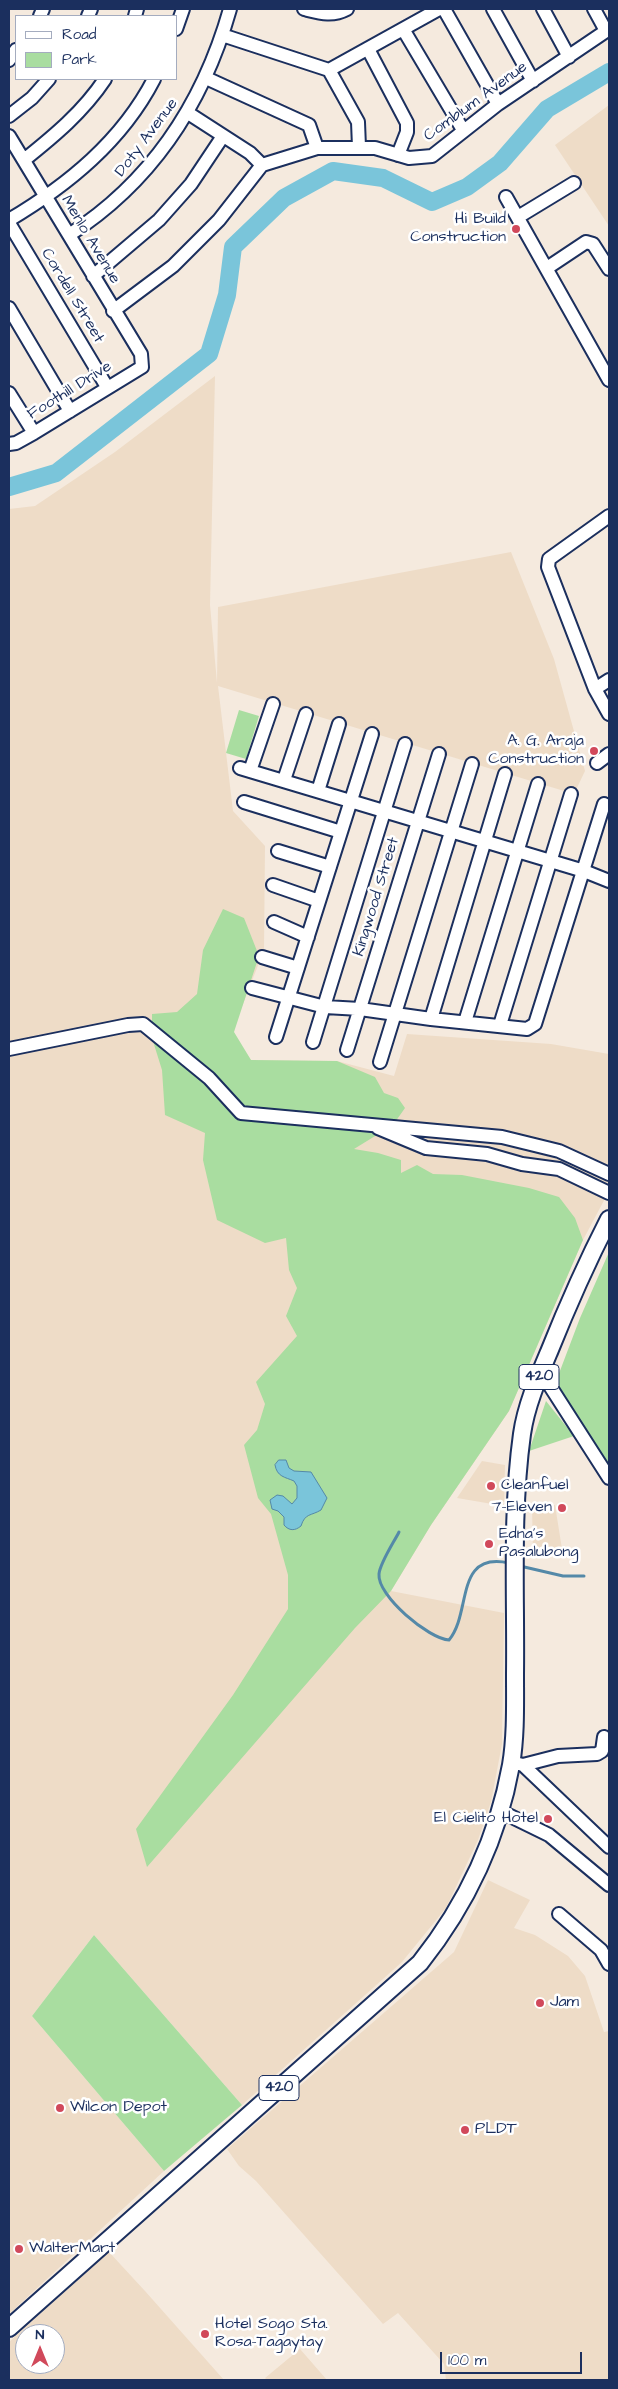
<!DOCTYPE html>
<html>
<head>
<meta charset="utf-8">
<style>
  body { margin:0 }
  #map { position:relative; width:618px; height:2389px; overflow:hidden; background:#f5eade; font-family:"Architects Daughter",sans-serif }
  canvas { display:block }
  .frame { position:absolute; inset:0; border:10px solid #1b2f5e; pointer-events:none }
  .legend { position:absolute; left:15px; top:15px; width:162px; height:65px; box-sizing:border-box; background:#fff; border:1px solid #a4acbf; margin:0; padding:6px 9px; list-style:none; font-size:15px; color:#1b2f5e }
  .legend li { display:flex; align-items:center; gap:10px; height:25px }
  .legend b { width:25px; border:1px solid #a4acbf }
  .north { position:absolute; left:15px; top:2324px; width:50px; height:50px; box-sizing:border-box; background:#fff; border:1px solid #a4acbf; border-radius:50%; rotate:0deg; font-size:14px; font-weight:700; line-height:20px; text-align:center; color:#1b2f5e }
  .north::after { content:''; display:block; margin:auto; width:18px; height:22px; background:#d1495b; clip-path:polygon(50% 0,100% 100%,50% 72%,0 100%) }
  .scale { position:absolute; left:440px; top:2352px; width:142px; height:22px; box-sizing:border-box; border:2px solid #1b2f5e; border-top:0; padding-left:6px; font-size:15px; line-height:18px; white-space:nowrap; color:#1b2f5e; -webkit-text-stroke:4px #fff; paint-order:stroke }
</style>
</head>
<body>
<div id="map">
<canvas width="618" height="2389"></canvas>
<div class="frame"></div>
<ul class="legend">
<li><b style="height:6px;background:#fff"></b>Road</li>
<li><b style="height:14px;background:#a9dda0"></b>Park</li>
</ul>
<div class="north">N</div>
<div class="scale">100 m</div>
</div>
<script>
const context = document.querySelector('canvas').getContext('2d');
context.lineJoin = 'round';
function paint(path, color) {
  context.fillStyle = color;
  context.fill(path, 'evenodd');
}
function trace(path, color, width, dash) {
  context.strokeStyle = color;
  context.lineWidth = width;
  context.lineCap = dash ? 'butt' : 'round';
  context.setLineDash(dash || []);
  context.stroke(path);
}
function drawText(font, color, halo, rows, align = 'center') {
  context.font = font + ' "Architects Daughter",sans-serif';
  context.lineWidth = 5;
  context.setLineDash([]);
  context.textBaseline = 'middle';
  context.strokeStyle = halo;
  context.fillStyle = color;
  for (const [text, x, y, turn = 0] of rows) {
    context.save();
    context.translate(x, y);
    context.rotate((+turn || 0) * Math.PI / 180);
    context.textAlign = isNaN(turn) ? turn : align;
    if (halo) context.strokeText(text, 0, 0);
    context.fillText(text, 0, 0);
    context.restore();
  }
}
const built = new Path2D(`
  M609 105V226L555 145Z
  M215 376 210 605 217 683 218 607 511 552 554 659 585 771 574 794 218 686 233 811 265 846 264 950 232 1032 251 1060 337 1061 394 1076 407 1034 551 1044 609 1054V1191L583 1240 509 1411 431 1525 391 1591 504 1613 502 1744 491 1802 478 1840 446 1908 402 1962 242 2105 94 1935 32 2016 164 2171 9 2314V509L35 506 115 452Z
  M482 1461 505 1465 504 1506 457 1498Z
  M555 1505 562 1549 533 1551 532 1508Z
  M488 1880 530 1900 514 1928 535 1935 568 1956 585 1976 604 2032 609 2031V2380H446L444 2364 398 2313 383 2324 256 2181 239 2166 227 2149 454 1952Z
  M109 2252 145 2291 224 2380H9V2342ZM25 2334H55V2364H25Z
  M300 2349 327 2380H267L265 2378Z`);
const green = new Path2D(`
  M239 710 259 716 246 759 226 753Z
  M223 909 244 918 259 956 234 1032 251 1060 337 1061 375 1077 384 1093 398 1098 405 1108 393 1125 354 1149 378 1153 401 1160V1173L417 1165 433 1174 462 1175 529 1188 559 1197 575 1218 583 1240 509 1411 431 1525 391 1591 355 1628 147 1867 136 1829 233 1695 288 1609V1575L271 1514 258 1498 244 1445 257 1430 265 1404 256 1382 297 1336 286 1316 297 1288 289 1270 286 1238 265 1243 217 1220 203 1160 205 1133 165 1115 162 1070 152 1038V1014L177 1012 197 994 203 950Z
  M609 1252V1465L555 1384 580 1318Z
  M546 1401 574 1436 529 1451Z
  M94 1935 242 2105 164 2171 32 2016Z`);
const water = new Path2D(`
  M279 1460H286L289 1468 294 1471 311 1472 327 1498 321 1510C311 1516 305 1513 301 1526 295 1531 289 1531 284 1525V1517L278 1511 272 1509 270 1500 277 1495 283 1496 292 1504 297 1498V1486L294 1481C285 1477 277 1477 275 1465Z`);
const stream = new Path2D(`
  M399 1532C394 1542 380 1563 379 1574 377 1596 429 1639 449 1640 472 1613 454 1551 509 1563
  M520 1566 563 1576H584`);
const river = new Path2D(`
  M9 487 56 473 209 354 227 295 233 247 284 198 333 171 383 178 432 202 467 187 500 163 547 109 609 72`);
const minor = new Path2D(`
  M304 9C320 13 332 17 347 9
  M444 9 498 104
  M493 9 533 81
  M543 9 569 57
  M594 9 606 31
  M40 16 43 9
  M88 16 91 9
  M135 16 137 9
  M176 29 183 9
  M403 29 463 130
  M222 35 329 70 439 9
  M368 49 407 123V132L398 155
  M9 60 16 50
  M329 70 358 122 359 147
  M206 78 309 125 317 148
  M188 113 250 153 262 165
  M9 116 32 98 49 79
  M9 136 141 354 142 367 34 433 16 443 9 444
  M24 160C54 136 83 112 105 79
  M506 197 609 380
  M518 217 574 183
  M9 220C68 185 122 141 154 79
  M9 223 107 387
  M69 235C153 181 203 104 230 9
  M547 268 586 242 593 244 609 269
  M93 276 159 220 191 184 223 136
  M9 308 70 411
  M113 311 173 266 219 220 262 165 317 148H375L409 158 432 156 498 104 609 29
  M9 393 34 433
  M609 516 549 559 548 567 595 689 609 714
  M595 689 609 680
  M597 763 609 754
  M240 768 584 871 609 881
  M250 771 273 704
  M284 780 306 714
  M318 791 339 724
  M244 802 341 832
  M278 851 330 867
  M273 885 319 901
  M274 922 308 937
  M262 957 298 968
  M252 988 325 1007 360 1009 431 1019 527 1029 535 1024 604 804
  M431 1019 505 774
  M465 1022 538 784
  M500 1025 571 794
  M276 1037 372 734
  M313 1042 405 744
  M9 1049 128 1025 143 1024 209 1078 241 1113 502 1137 559 1151 609 1174
  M347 1050 439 754
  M380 1062 472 764
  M378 1128 426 1148 487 1154 522 1164 559 1169 609 1193
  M541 1372 609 1478
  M511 1762 523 1765 609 1847
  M523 1765 558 1756 597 1754 602 1751 604 1737
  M500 1811 549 1835 609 1885
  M559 1914 601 1950 609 1964`);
const major = new Path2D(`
  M9 2328 420 1963C466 1905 498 1837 511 1765 516 1735 515 1704 515 1674 516 1595 511 1513 522 1434 526 1406 538 1378 549 1352 567 1307 587 1262 609 1219`);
const markers = [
  [516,229,5,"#d1495b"],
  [594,751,5,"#d1495b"],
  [491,1486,5,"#d1495b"],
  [562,1508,5,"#d1495b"],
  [489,1544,5,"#d1495b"],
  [548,1819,5,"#d1495b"],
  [540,2003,5,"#d1495b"],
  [60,2108,5,"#d1495b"],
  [465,2130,5,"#d1495b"],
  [19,2249,5,"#d1495b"],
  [205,2334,5,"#d1495b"]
];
const shields = [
  [539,1377,40],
  [279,2088,40]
];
const shieldNames = [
  ["420",539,1377],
  ["420",279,2088]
];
const streetNames = [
  ["Comblum Avenue",476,102,-36],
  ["Doty Avenue",147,138,-53],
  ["Menlo Avenue",90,240,59],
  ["Cordell Street",72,296,59],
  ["Foothill Drive",70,391,-32],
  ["Kingwood Street",377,897,-73]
];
const poiNames = [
  ["Hi Build",506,220,"right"],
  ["Construction",506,238,"right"],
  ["A. G. Araja",584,742,"right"],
  ["Construction",584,760,"right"],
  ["Cleanfuel",501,1486],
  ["7-Eleven",552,1508,"right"],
  ["Edna's",499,1535],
  ["Pasalubong",499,1553],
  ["El Cielito Hotel",538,1819,"right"],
  ["Jam",550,2003],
  ["Wilcon Depot",70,2108],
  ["PLDT",475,2130],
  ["WalterMart",29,2249],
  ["Hotel Sogo Sta.",215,2325],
  ["Rosa-Tagaytay",215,2343]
];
paint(built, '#eedcc7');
paint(green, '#a9dda0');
paint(water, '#7ac5da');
trace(water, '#5489a8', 1);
trace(stream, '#5489a8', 3);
trace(river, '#7ac5da', 18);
trace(minor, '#1b2f5e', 16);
trace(major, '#1b2f5e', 20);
trace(minor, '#fff', 12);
trace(major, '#fff', 16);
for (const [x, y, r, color] of markers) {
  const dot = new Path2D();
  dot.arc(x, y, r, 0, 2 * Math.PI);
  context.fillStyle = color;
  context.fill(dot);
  trace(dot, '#fff', 2);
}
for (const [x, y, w] of shields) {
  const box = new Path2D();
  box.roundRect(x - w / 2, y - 12.5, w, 25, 4);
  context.fillStyle = '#fff';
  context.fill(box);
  trace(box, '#1b2f5e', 1);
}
drawText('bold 15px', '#1b2f5e', null, shieldNames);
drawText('16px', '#1b2f5e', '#fff', streetNames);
drawText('16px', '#1b2f5e', '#fff', poiNames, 'left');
</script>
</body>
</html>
